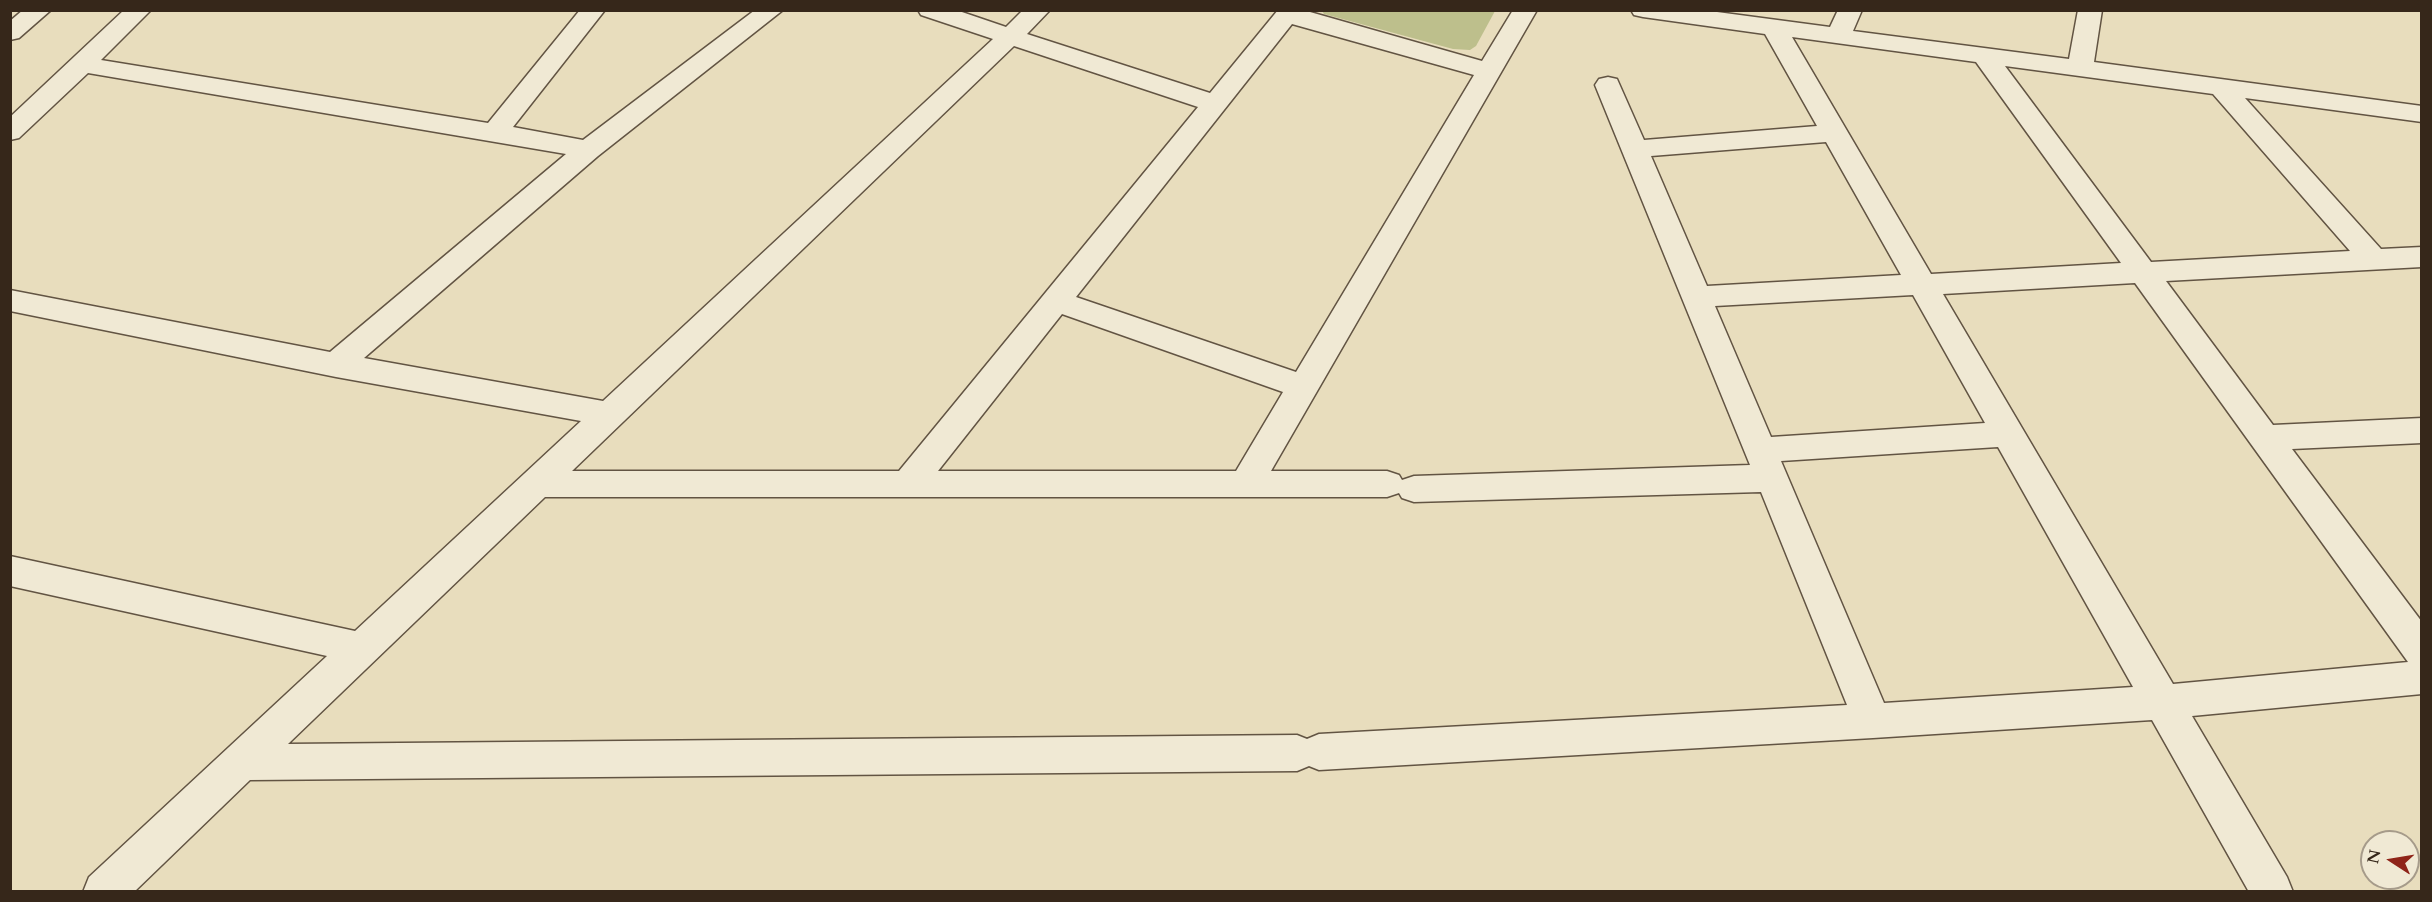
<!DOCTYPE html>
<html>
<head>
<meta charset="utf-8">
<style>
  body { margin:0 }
  #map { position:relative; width:2432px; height:902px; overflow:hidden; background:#e8ddbd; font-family:Cardo,serif }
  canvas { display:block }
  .frame { position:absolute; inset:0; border:12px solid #36271a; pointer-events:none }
  .north { position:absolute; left:2360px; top:830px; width:60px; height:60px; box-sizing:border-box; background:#f0e9d4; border:2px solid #a69b8a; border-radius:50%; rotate:282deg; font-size:16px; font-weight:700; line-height:24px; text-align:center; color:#36271a }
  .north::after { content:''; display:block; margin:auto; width:21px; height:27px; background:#8f2418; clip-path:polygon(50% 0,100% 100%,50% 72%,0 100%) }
</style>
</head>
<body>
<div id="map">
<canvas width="2432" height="902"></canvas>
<div class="frame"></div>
<div class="north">N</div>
</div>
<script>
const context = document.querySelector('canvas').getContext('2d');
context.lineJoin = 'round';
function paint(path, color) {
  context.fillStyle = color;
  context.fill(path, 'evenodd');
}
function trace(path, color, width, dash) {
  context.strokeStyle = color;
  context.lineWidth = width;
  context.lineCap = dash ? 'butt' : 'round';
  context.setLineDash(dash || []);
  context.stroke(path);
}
const green = new Path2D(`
  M1322 11H1495L1476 46 1470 50 1453 49 1324 14Z`);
const street = new Path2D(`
  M23 10H51L19 38 10 40V21Z
  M124 10H151L101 60 488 123 580 10H605L513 127 583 140 755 10H783L598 156 364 358 603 401 993 39 921 15 918 10H956L1006 27 1023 10H1050L1027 34 1210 93 1278 10H1303L1482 61 1513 10H1537L1271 471H1387L1399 475 1402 480 1414 476 1750 465 1595 85 1599 79 1608 77 1617 79 1644 140 1817 126 1765 34 1643 17 1634 15 1631 10H1702L1830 27 1838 10H1862L1853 31 2069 59 2078 10H2102L2094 62 2422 106V122L2245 98 2381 249 2422 247V267L2166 281 2273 425 2422 418V443L2292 449 2422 622V694L2192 716 2287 877 2293 892H2249L2152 720 1873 738 1319 770 1309 766 1297 771 250 780 134 892H83L89 877 327 656 10 586V556L355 631 581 421 336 377 10 311V290L330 352 566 154 88 73 19 138 10 140V117ZM1292 24 1474 75 1296 372 1076 297ZM1792 37 1976 62 2121 263 1931 274ZM1014 46 1198 107 899 471H572ZM2005 66 2213 94 2350 251 2151 262ZM1826 142 1901 275 1707 286 1651 156ZM2135 283 2408 662 2173 684 1943 294ZM1913 295 1985 423 1771 437 1715 306ZM1062 314 1283 392 1236 471H938ZM1998 447 2133 687 1884 703 1781 461ZM1761 492 1847 705 1319 734 1307 739 1297 735 288 744 545 497H1387L1399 493 1402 498 1414 502Z`);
paint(green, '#bdbf8c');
trace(street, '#625443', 3);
paint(street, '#f0e9d4');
</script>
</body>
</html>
